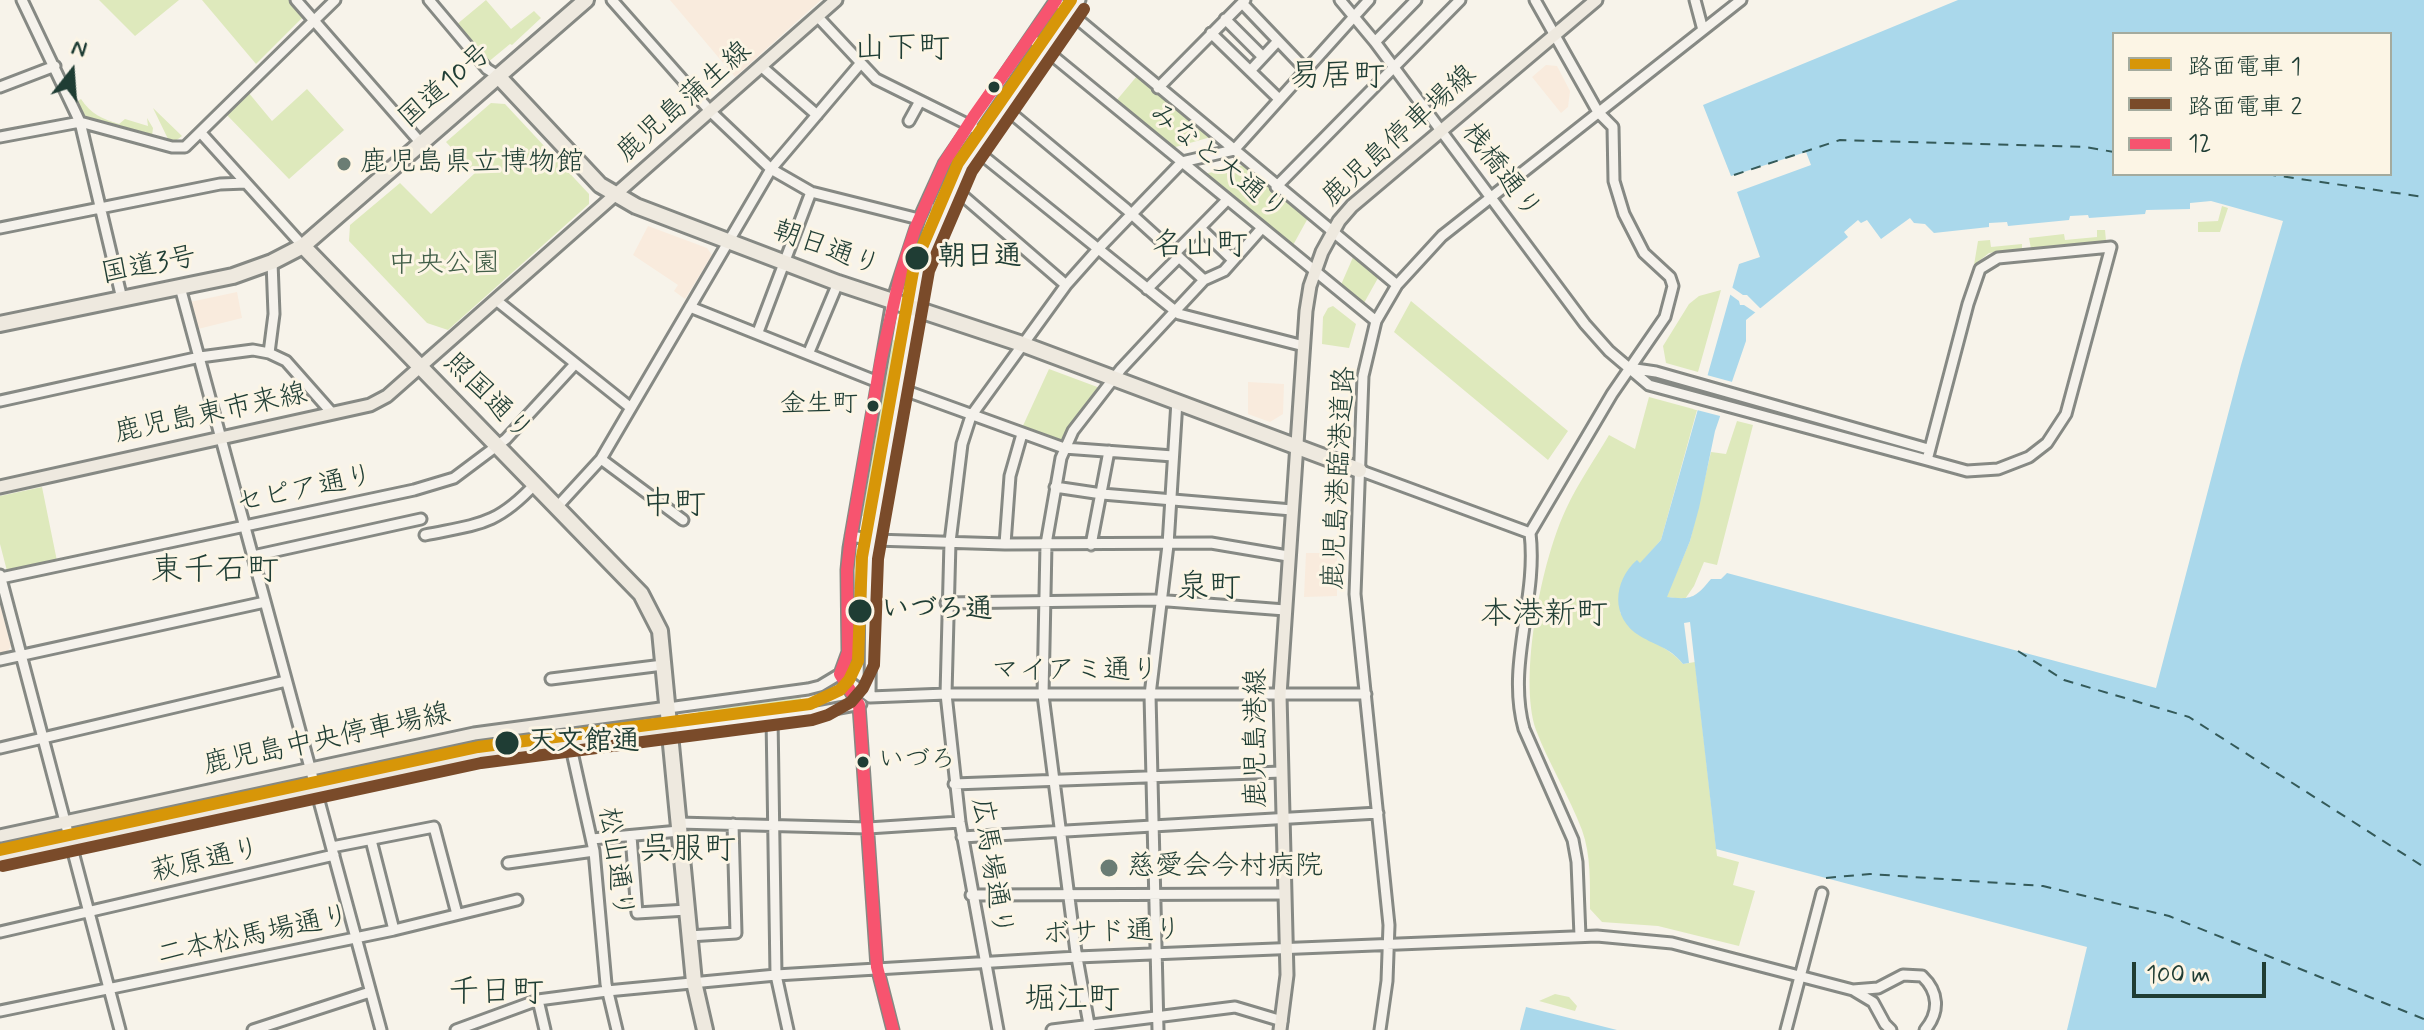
<!DOCTYPE html>
<html>
<head>
<meta charset="utf-8">
<style>
  body { margin:0 }
  #map { position:relative; width:2424px; height:1030px; overflow:hidden; background:#f7f3ea; font-family:Mynerve,"Klee One",sans-serif }
  canvas { display:block }
  .legend { position:absolute; left:2112px; top:32px; width:280px; height:144px; box-sizing:border-box; background:#fcf5e5; border:2px solid #a4ab9e; margin:0; padding:10px 14px; list-style:none; font-size:24px; color:#1f3d34 }
  .legend li { display:flex; align-items:center; gap:16px; height:40px }
  .legend b { width:40px; border:2px solid #a4ab9e }
  .north { position:absolute; left:32px; top:32px; width:80px; height:80px; -webkit-text-stroke:6px #fcf5e5; paint-order:stroke; rotate:17deg; font-size:22px; font-weight:700; line-height:32px; text-align:center; color:#1f3d34 }
  .north::after { content:''; display:block; margin:auto; width:28px; height:36px; background:#1f3d34; clip-path:polygon(50% 0,100% 100%,50% 72%,0 100%) }
  .scale { position:absolute; left:2132px; top:962px; width:134px; height:36px; box-sizing:border-box; border:4px solid #1f3d34; border-top:0; padding-left:10px; font-size:24px; line-height:28px; white-space:nowrap; color:#1f3d34; -webkit-text-stroke:6px #fcf5e5; paint-order:stroke }
</style>
</head>
<body>
<div id="map">
<canvas width="2424" height="1030"></canvas>
<ul class="legend">
<li><b style="height:10px;background:#d79608"></b>路面電車 1</li>
<li><b style="height:10px;background:#7a4b2a"></b>路面電車 2</li>
<li><b style="height:10px;background:#f7546f"></b>12</li>
</ul>
<div class="north">N</div>
<div class="scale">100 m</div>
</div>
<script>
const context = document.querySelector('canvas').getContext('2d');
context.lineJoin = 'round';
function paint(path, color) {
  context.fillStyle = color;
  context.fill(path, 'evenodd');
}
function trace(path, color, width, dash) {
  context.strokeStyle = color;
  context.lineWidth = width;
  context.lineCap = dash ? 'butt' : 'round';
  context.setLineDash(dash || []);
  context.stroke(path);
}
function drawText(font, color, halo, rows, align = 'center') {
  context.font = font + ' Mynerve,"Klee One",sans-serif';
  context.lineWidth = 6;
  context.setLineDash([]);
  context.textBaseline = 'middle';
  context.strokeStyle = halo;
  context.fillStyle = color;
  for (const [text, x, y, turn = 0] of rows) {
    context.save();
    context.translate(x, y);
    context.rotate((+turn || 0) * Math.PI / 180);
    context.textAlign = isNaN(turn) ? turn : align;
    if (halo) context.strokeText(text, 0, 0);
    context.fillText(text, 0, 0);
    context.restore();
  }
}
const built = new Path2D(`
  M670 0H821L735 77Z
  M1546 65 1557 66 1570 91 1568 107 1561 113 1532 77Z
  M648 226 707 248 712 255 685 299 674 291 678 285 633 255Z
  M237 292 242 318 198 329 190 302Z
  M1248 382 1284 384 1283 414 1270 422 1248 414Z
  M1306 553H1337V596L1304 597Z
  M0 604 11 646 8 651 0 653Z`);
const green = new Path2D(`
  M99 0H179L135 36Z
  M202 0H295L304 16 256 64Z
  M486 0 511 29 534 11 541 18 512 45 510 44 487 63 456 25Z
  M1137 76 1211 137 1172 148 1116 101Z
  M1005 82 1013 88 987 126 979 121Z
  M307 89 344 130 289 179 224 112 248 92 272 121Z
  M81 99C91 114 102 119 119 124L125 119 148 126 147 118 153 128 152 136 82 116 75 103Z
  M491 103 505 104 589 194V204L448 330 427 323 349 241 350 225 400 183 431 214 475 173 446 142Z
  M153 108 182 136 174 142 169 141Z
  M964 143 972 148 947 192 939 188Z
  M1244 165 1308 218 1292 247 1204 174Z
  M2222 206 2228 208 2220 232H2198V222L2218 221Z
  M2097 230H2105L2106 241 2031 249 2029 238 2064 234 2065 240 2097 237Z
  M1990 240 1991 247 2022 244V249L1989 253 1974 265 1978 241Z
  M917 242 926 246 915 273 906 270Z
  M1354 255 1378 278 1364 303 1361 304 1340 287Z
  M1721 290 1698 372 1666 363 1663 346 1689 304 1699 296Z
  M1411 301 1568 431 1548 460 1394 332Z
  M1333 306 1356 324 1349 348 1322 344 1323 317 1328 308Z
  M893 340 902 342 871 518 862 516Z
  M1049 369 1100 388 1062 441 1058 442 1021 430Z
  M1649 397 1697 410 1661 540 1640 564 1620 612C1635 641 1662 639 1683 664L1695 662 1717 856 1739 862 1733 885 1755 891 1739 946 1658 926 1602 922 1590 909C1590 883 1591 855 1582 830 1569 796 1549 764 1536 730 1518 677 1542 559 1566 509 1578 483 1595 459 1609 435L1635 449Z
  M1737 421 1753 425 1717 565 1704 562 1694 586 1685 599 1666 597 1690 541 1711 452 1726 454Z
  M42 487 57 561 7 571 0 544V496Z
  M856 549 866 550 863 590 854 589Z
  M853 600H863V642H854Z
  M801 698 802 707 699 721 698 711Z
  M637 720 638 729 496 747 494 738Z
  M457 744 459 753 332 781 330 772Z
  M299 779 301 788 91 833 89 823Z
  M49 832 51 841 0 852V842Z
  M1555 994 1569 997 1577 1006 1575 1011 1539 1001Z`);
const water = new Path2D(`
  M1958 0H2424V1030H2067L2087 947 1716 849 1690 622 1684 623 1689 663 1683 664C1668 646 1658 647 1640 636 1610 618 1613 581 1637 560L1640 563 1661 540 1739 264 1760 257 1737 192 1811 165 1806 152 1731 176 1703 105ZM2114 34H2390V174H2114ZM2211 201 2283 221 2241 365 2156 688 1727 573 1721 579H1711C1695 598 1692 600 1667 597L1690 541 1699 508 1715 431 1746 341V320L1848 237 1844 232 1858 220 1861 223 1867 220 1881 239 1910 218 1914 223 1925 224 1934 233 1989 227V223L2007 222 2008 226 2069 220 2070 216 2088 215 2089 218 2145 214 2146 210 2190 209V203Z
  M1526 1007 1617 1030H1520Z`);
const pier = new Path2D(`
  M1730 286 1743 295H1747L1761 309 1756 313 1744 305H1740L1739 301 1728 293Z
  M1703 374 1736 383 1724 417 1693 409Z`);
const ferry = new Path2D(`
  M2266 174 2424 197
  M1734 175 1840 140 2085 147 2114 152
  M2018 651 2064 680 2189 717 2424 867
  M1826 878 1870 874 2043 886 2169 916 2424 1019`);
const minor = new Path2D(`
  M22 0 80 122 122 299
  M296 0 420 142
  M429 0 487 69 498 76
  M612 0 711 112 771 169 811 192 919 219
  M1340 0 1375 42 1585 324 1609 351 1649 385 1927 460 1967 471 1998 469 2029 457 2047 443 2066 414 2111 247 1998 258 1980 269 1968 304 1927 460
  M1535 0 1598 112 1613 127 1614 181 1624 214 1644 253 1670 277 1673 286 1671 294 1665 317 1612 394 1530 533C1538 599 1506 664 1524 729L1573 840 1577 862 1580 936
  M1695 0 1703 30
  M1056 1 1397 285
  M1242 3 1306 70
  M818 17 876 79 969 125 986 136
  M1225 19 1263 57
  M1211 33 1279 99
  M1031 38 1376 321
  M1375 42 1416 0
  M762 67 817 115
  M1250 71 1277 42
  M0 87 55 66
  M1158 88 1245 0
  M1005 108 1126 209 1204 280
  M909 121 920 101
  M201 133 303 246
  M0 137 80 122 172 147H185L335 0
  M977 151 1179 314 1304 346
  M1276 187 1460 0
  M955 189 1066 285
  M0 228 220 184 246 183
  M1200 228 1233 260
  M1175 253 1227 200
  M180 287 381 1030
  M1147 289 1179 257
  M496 300 631 408
  M690 307 878 382
  M758 332 811 192
  M809 352 838 283
  M269 353 274 314 272 262
  M1629 368 1656 372 1928 449
  M901 389 1064 448 1173 456
  M0 401 200 357 253 350 269 353 286 361 332 413
  M601 459 683 520
  M1359 470 1530 533
  M1055 487 1102 494 1292 510
  M557 507 601 459 771 169 860 64
  M425 535C478 524 496 526 535 484
  M851 536 874 540 1005 544 1211 543 1288 556
  M1005 544 1010 476 1022 434
  M1091 545 1109 451
  M253 556 421 519
  M0 575 120 1030
  M1 578 414 490 454 478 506 439 575 364
  M946 603 1155 600 1285 610
  M0 660 265 602
  M840 674 859 705 877 967 893 1030
  M551 679 663 665
  M847 680 870 697
  M870 697 871 562 908 336 923 273 955 189 964 172 1037 61 1080 0
  M870 697 946 694H1366
  M668 708 808 689 820 686 840 674 848 652 847 570 849 548 892 301 919 219 944 164 1056 0
  M772 717 776 975 788 1030
  M670 731 812 713 861 704
  M570 743 594 851 606 984 617 1030
  M0 748 286 681
  M954 784 1282 772
  M678 823 868 828 960 822
  M631 836 637 913 687 910
  M962 837 1378 813
  M592 839 679 831
  M371 840 394 930
  M332 847 434 827 457 914
  M508 863 594 851
  M971 895 1284 894
  M0 932 334 855
  M689 936 736 933 733 824
  M1853 990 1878 988 1903 975 1922 976C1939 992 1940 1012 1925 1030
  M538 1000 545 1030
  M0 1011 394 930 517 900
  M253 1030 370 992
  M456 1030 538 1000 607 991 776 975 1077 957 1597 936 1672 943 1853 990 1873 1002 1885 1024 1891 1030
  M998 1030 960 822 946 694 950 542 962 444 971 416 1066 285 1098 249 1182 162 1234 150 1369 0
  M1052 1030 1235 1007 1282 1021
  M1090 1030 1076 952 1043 695 1046 544 1061 458 1073 431 1121 369 1204 280 1224 271 1262 228
  M1158 1030 1150 695 1168 545 1177 401
  M1380 1030 1387 981 1389 925 1355 594 1363 376 1376 321 1397 285 1442 236 1741 0
  M1786 1030 1822 893`);
const major = new Path2D(`
  M0 487 370 405 387 396 836 0
  M0 836 474 734 668 708
  M0 859 481 755 670 731
  M1280 1030 1287 975 1280 695 1306 311 1310 286 1322 252 1339 221 1352 206 1596 0`);
const highway = new Path2D(`
  M498 76 600 185 636 206 838 283 1022 344 1359 470
  M303 246 641 594 660 631 694 982 705 1030
  M0 324 233 276 272 262 303 246 586 0`);
const tram = new Path2D(`
  M927 234 933 205`);
const bus1 = new Path2D(`
  M893 1030 877 967 859 705 840 674 848 652 847 570 851 536 881 359 901 272 915 229 944 163 974 116 1056 0`);
const tram1 = new Path2D(`
  M0 850 478 747 810 704 840 690 849 680 858 661 862 557 914 266 958 163 1071 0`);
const tram2 = new Path2D(`
  M3 866 481 763 812 720 828 715 851 702 863 688 874 665 878 559 929 271 972 171 1084 9`);
const markers = [
  [994,87,7,"#1f3d34"],
  [344,164,8,"#6b7d74"],
  [917,258,13,"#1f3d34"],
  [873,406,7,"#1f3d34"],
  [860,611,13,"#1f3d34"],
  [507,743,13,"#1f3d34"],
  [863,762,7,"#1f3d34"],
  [1109,868,10,"#6b7d74"]
];
const busNames = [
  ["金生町",858,406],
  ["いづろ",878,762,"left"]
];
const streetNames = [
  ["国道10号",446,87,-41],
  ["鹿児島蒲生線",685,103,-41],
  ["鹿児島停車場線",1400,137,-42],
  ["みなと大通り",1217,163,39],
  ["桟橋通り",1500,172,53],
  ["朝日通り",826,250,20],
  ["国道3号",149,267,-11],
  ["照国通り",487,398,45],
  ["鹿児島東市来線",211,415,-12],
  ["鹿児島港臨港道路",1341,478,-87],
  ["セピア通り",305,491,-12],
  ["マイアミ通り",1075,672],
  ["鹿児島港線",1258,738,-90],
  ["鹿児島中央停車場線",327,741,-12],
  ["萩原通り",206,862,-13],
  ["松山通り",614,863,82],
  ["広馬場通り",990,867,81],
  ["ボサド通り",1112,934,-2],
  ["二本松馬場通り",254,937,-12]
];
const poiNames = [
  ["鹿児島県立博物館",360,164],
  ["慈愛会今村病院",1127,868]
];
const stopNames = [
  ["朝日通",938,258],
  ["いづろ通",881,611],
  ["天文館通",528,743]
];
const parkNames = [
  ["中央公園",444,265]
];
const quarterNames = [
  ["山下町",902,50],
  ["易居町",1337,78],
  ["名山町",1200,247],
  ["中町",674,506],
  ["東千石町",215,572],
  ["泉町",1209,589],
  ["本港新町",1544,616],
  ["呉服町",688,851],
  ["千日町",496,994],
  ["堀江町",1072,1001]
];
paint(built, '#f9ebdd');
paint(green, '#dee9bc');
paint(water, '#aad8eb');
paint(pier, '#f7f3ea');
trace(ferry, '#345a59', 2, [10, 8]);
trace(minor, '#868984', 15);
trace(major, '#868984', 17);
trace(highway, '#868984', 20);
trace(minor, '#f5f2ec', 9);
trace(major, '#eee9df', 11);
trace(highway, '#eee9df', 14);
trace(tram, '#b0b2ad', 2);
trace(bus1, '#f7546f', 12);
trace(tram1, '#d79608', 12);
trace(tram2, '#7a4b2a', 12);
for (const [x, y, r, color] of markers) {
  const dot = new Path2D();
  dot.arc(x, y, r, 0, 2 * Math.PI);
  context.fillStyle = color;
  context.fill(dot);
  trace(dot, '#fcf5e5', 3);
}
drawText('26px', '#1f3d34', '#fcf5e5', busNames, 'right');
drawText('28px', '#1f3d34', '#fcf5e5', streetNames);
drawText('28px', '#1f3d34', '#fcf5e5', poiNames, 'left');
drawText('bold 28px', '#1f3d34', '#fcf5e5', stopNames, 'left');
drawText('28px', '#415e48', '#fcf5e5', parkNames);
drawText('32px', '#1f3d34', '#fcf5e5', quarterNames);
</script>
</body>
</html>
